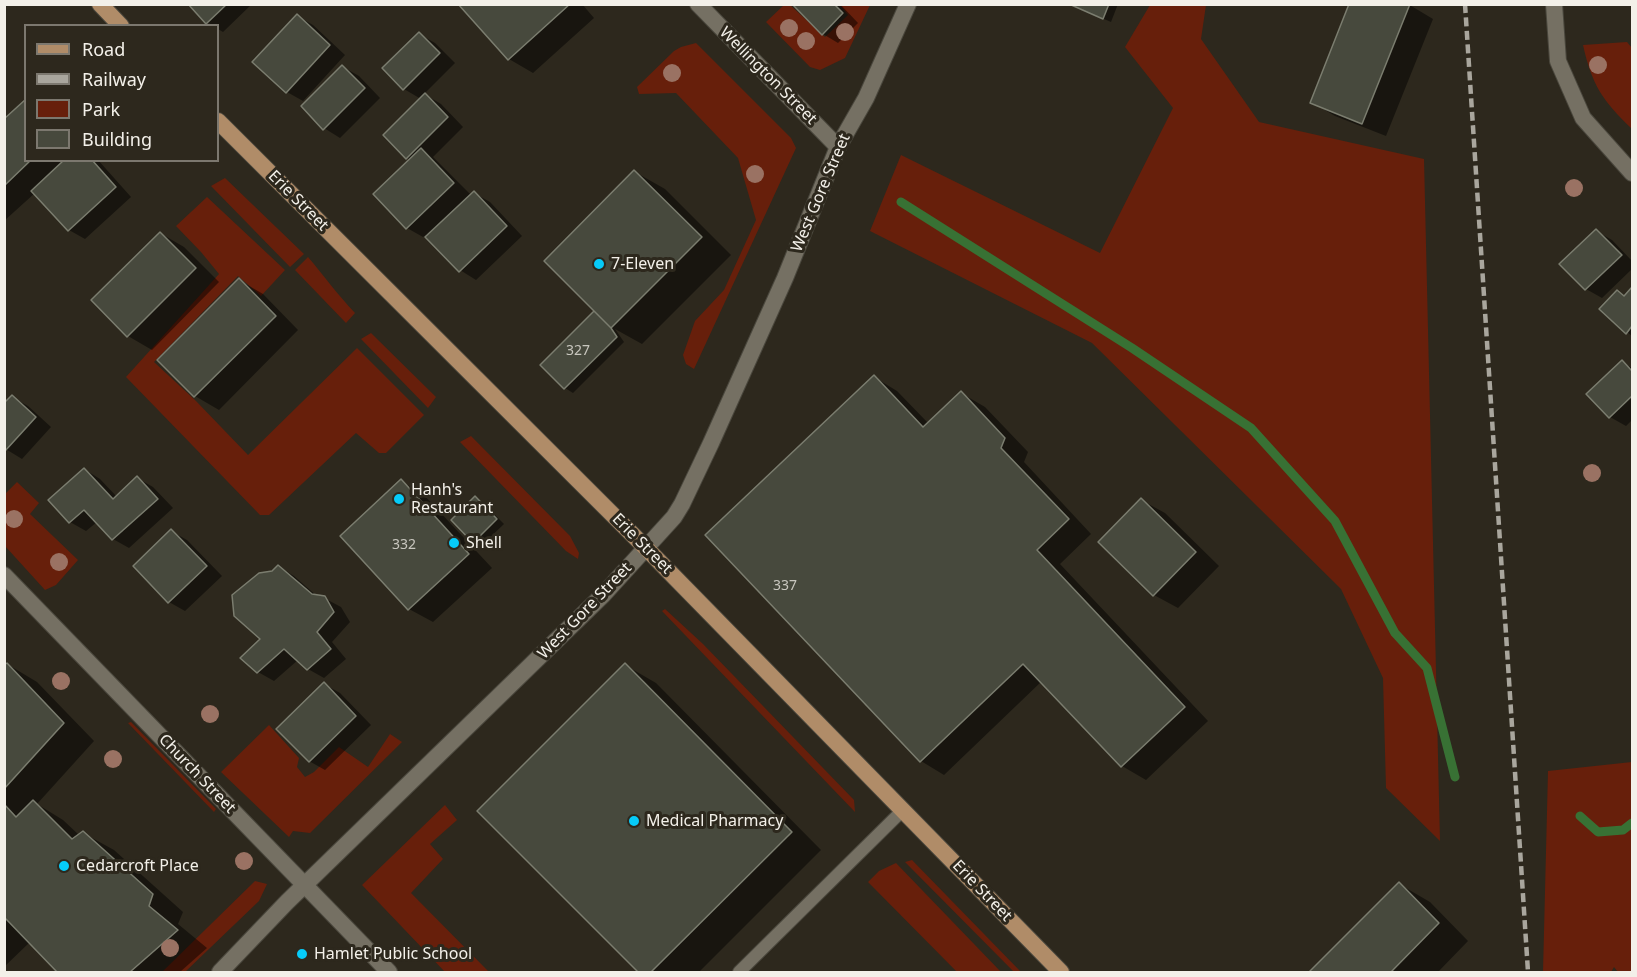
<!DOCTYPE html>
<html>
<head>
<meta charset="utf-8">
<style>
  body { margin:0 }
  #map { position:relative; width:1637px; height:977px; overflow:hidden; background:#2d281d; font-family:"Noto Sans",sans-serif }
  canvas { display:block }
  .frame { position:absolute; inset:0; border:6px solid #f3f0e9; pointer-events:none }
  .legend { position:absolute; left:24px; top:24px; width:195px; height:138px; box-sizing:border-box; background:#2d281d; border:2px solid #7c786f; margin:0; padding:8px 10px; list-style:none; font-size:18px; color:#f3f0e9 }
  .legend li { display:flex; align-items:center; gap:12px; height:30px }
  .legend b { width:30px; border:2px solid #7c786f }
</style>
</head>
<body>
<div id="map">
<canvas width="1637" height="977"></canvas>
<div class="frame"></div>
<ul class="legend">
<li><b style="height:8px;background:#b08c68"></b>Road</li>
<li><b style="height:8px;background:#a9a69d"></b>Railway</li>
<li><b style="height:16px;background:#671f0b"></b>Park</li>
<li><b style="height:16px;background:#47493d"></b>Building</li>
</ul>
</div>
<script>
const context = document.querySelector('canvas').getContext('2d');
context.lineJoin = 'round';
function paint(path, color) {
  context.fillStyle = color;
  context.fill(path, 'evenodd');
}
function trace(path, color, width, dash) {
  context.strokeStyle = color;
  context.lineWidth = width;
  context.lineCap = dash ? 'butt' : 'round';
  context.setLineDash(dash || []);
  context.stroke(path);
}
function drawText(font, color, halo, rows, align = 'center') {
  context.font = font + ' "Noto Sans",sans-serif';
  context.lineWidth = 6;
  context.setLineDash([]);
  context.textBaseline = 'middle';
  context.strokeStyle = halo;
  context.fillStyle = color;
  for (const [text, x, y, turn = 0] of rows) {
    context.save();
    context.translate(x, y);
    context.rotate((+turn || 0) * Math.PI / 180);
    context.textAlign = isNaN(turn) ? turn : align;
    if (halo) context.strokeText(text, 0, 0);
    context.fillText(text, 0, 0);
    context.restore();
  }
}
const green = new Path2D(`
  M784 5H790L825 37 848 15 840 5H870L845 58 820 70 810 67 766 22Z
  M1150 5H1206L1201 39 1259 122 1424 159 1440 841 1386 788 1383 678 1341 589 1092 343 870 231 901 155 1100 253 1173 108 1125 47Z
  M1627 42 1632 48V129C1602 100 1592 85 1583 45Z
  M696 43 791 138 796 148 694 369 686 364 683 355 695 321 724 290 756 220 738 158 676 93 639 94 637 87 674 51 681 47Z
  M225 178 304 254 290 267 211 186Z
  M207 197 285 270 261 296 238 276 154 362 196 401 248 455 357 348 424 415 386 453H379L356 433 269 515H260L126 377 219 274 201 252 176 226Z
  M308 257C324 276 338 295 355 313L346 323 295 270Z
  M371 333 436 397 428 408 361 339Z
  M471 436 570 536 579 553 578 559 566 551 460 442Z
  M17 482 39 503 30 514 78 560 56 585 45 590 5 546V494Z
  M665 609 703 644 854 800 855 812 662 611Z
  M131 722 216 809 214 812 128 723Z
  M269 725 299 758 297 767 305 777 314 772 339 747 368 767 390 734 402 742 310 833 293 831 289 837 221 772Z
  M1632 762V972H1618L1614 967 1611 972H1543L1548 771Z
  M445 805 457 820 430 844 443 859 411 893 489 972H445L362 885Z
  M912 860 1021 972H1014L905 862Z
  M896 863 1001 972H957L868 882 879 871Z
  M255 881 267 884 259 901 185 972H162Z`);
const shadow = new Path2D(`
  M190 4H252L223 32 218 29V26L207 23Z
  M460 4H582L594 18 533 73 509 59Z
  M794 4H840L858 23 838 43 823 34Z
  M1070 4H1118L1111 22Z
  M1408 4 1433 19 1386 136 1335 116 1312 102Z
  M297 16 313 25 345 55 303 101 287 92 255 62Z
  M419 34 435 43 455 63 424 94 441 104 463 127 433 157 471 195 474 193 490 202 522 236 476 280 460 270 426 235 423 237 407 228 411 160 407 158 421 99 404 89Z
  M343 67 359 76 380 98 340 138 324 128Z
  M4 121 26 160H98L131 197 85 239 69 230 35 193 4 221Z
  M635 172 665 189 731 255 642 344 615 329 624 342 573 393 565 388 542 365 594 313 600 316Z
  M1596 231 1612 240 1632 261V269L1602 298 1586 289 1562 264Z
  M160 233 184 247 219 282 152 350 128 336 93 300Z
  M239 280 263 294 298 330 219 410 195 396 159 360Z
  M1632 289V336L1627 332 1625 297Z
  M1622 362 1632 368V420L1626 426 1610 417Z
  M874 377 897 391 929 424 961 393 985 407 1028 452 1024 462 1091 534 1060 564 1208 721 1146 780 1122 766 1042 681 944 775 921 761Z
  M12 397 28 406 51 427 22 459 4 448V405Z
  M84 469 100 479 117 497 137 478 153 487 173 508 129 548 113 539 97 522 86 531 70 522 50 500Z
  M401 481 424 495 492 568 433 622 409 609Z
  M475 498 483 503 504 524 481 546 474 542Z
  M1141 500 1165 513 1219 566 1178 608 1154 595 1100 542Z
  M171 531 187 540 222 576 185 611 169 602 135 566Z
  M278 566 294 576 318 597 324 598 341 607 350 622 332 642 346 659 324 678 308 669 298 660 274 681 258 672 242 658 262 639 273 572Z
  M7 664 37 682 94 741 37 804 63 820 79 835 83 833 114 850 183 912 178 924 207 948 180 972H60L30 942 4 967V667Z
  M625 665 656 683 821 850 699 972H640L479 811Z
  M324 684 340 693 371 725 325 770 309 761Z
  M1399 884 1430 902 1468 941 1438 972H1311Z`);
const stream = new Path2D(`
  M901 202 1132 348 1251 428 1335 521 1395 633 1427 668 1455 777
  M1580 816 1598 832 1623 830 1632 823`);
const building = new Path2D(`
  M188 4H227L206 24Z
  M458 4H570L508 60Z
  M792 4H834L843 13 822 35Z
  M1069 4H1109L1103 19Z
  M1349 4H1410L1362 124 1310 103Z
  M297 14 330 45 286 93 252 62Z
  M419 32 440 53 403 90 382 68Z
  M342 65 365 88 323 130 301 106Z
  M425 93 448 117 406 159 383 135Z
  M26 99V160H31L4 186V119Z
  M421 148 454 183 406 229 373 194Z
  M64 160H92L116 187 68 231 31 191Z
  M634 170 702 237 611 328 544 261Z
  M474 191 507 226 459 272 425 237Z
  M1596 229 1622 255 1585 290 1559 264Z
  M160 232 196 268 127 337 91 300Z
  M239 278 276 316 194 397 157 360Z
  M1632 287V326L1626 334 1599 309 1617 290 1624 296Z
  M594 311 611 328 617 337 564 389 540 365Z
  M1622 360 1632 371V396L1609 418 1586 394Z
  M874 375 923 427 961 391 1005 438 1001 448 1069 519 1037 550 1185 707 1121 767 1023 664 920 762 705 535Z
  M12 395 36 417 5 451 4 403Z
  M84 468 113 499 137 476 158 499 112 540 84 510 69 523 48 500Z
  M401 479 469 554 408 610 340 536Z
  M475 496 497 519 473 543 451 520Z
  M1141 498 1196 552 1153 596 1098 542Z
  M171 529 207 566 168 603 133 566Z
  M278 565 312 594 325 596 334 612 317 632 331 649 307 670 284 649 257 673 240 658 260 639 234 616 232 595 259 573 272 571Z
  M7 663 64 723 4 789V665Z
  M625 663 792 832 651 972H638L477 811Z
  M324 682 356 716 309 762 276 729Z
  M33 800 72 839 83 831 153 894 149 906 178 930 130 972H57L6 919 4 920V804L16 817Z
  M1399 882 1439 923 1391 972H1309Z`);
const service = new Path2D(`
  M739 972 903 810`);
const minor = new Path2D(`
  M698 4 838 147
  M1554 4 1558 61 1583 118 1632 173
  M4 575 389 972`);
const tertiary = new Path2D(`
  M220 972 287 902 603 595 674 517 682 504 711 443 785 278 838 147 866 98 908 4`);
const primary = new Path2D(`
  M100 4 121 26
  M218 121 646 548 1061 972`);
const rail = new Path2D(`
  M1465 4 1528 972`);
const trees = [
  [789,28],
  [845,32],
  [806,41],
  [1598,65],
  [672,73],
  [755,174],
  [1574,188],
  [1592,473],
  [14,519],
  [59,562],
  [61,681],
  [210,714],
  [113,759],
  [244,861],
  [170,948]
];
const markers = [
  [599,264,6,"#06cbf9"],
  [399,499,6,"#06cbf9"],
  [454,543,6,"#06cbf9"],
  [634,821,6,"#06cbf9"],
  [64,866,6,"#06cbf9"],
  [302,954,6,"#06cbf9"]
];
const numberNames = [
  ["327",578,351],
  ["332",404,545],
  ["337",785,586]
];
const streetNames = [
  ["Wellington Street",768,76,45],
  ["West Gore Street",821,193,-67],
  ["Erie Street",298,201,45],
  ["Erie Street",642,544,45],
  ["West Gore Street",585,611,-46],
  ["Church Street",197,774,46],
  ["Erie Street",982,891,46]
];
const poiNames = [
  ["7-Eleven",611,264],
  ["Hanh's",411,490],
  ["Restaurant",411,508],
  ["Shell",466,543],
  ["Medical Pharmacy",646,821],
  ["Cedarcroft Place",76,866],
  ["Hamlet Public School",314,954]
];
paint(green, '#671f0b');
paint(shadow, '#0007');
trace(stream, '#387134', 9);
paint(building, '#47493d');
trace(building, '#7b7d6f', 1.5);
trace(service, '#4a473d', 14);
trace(minor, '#4a473d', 18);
trace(tertiary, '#4a473d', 18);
trace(primary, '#4a473d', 18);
trace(service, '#757063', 12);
trace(minor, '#757063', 16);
trace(tertiary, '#757063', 16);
trace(primary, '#b08c68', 16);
trace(rail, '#a9a69d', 4.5, [9, 4.5]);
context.fillStyle = '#9a7263';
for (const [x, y] of trees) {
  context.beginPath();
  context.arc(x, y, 9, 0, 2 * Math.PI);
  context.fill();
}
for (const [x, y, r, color] of markers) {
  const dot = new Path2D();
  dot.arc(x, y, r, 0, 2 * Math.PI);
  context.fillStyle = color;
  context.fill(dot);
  trace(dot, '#2d281d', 2);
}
drawText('14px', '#c8c6be', null, numberNames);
drawText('16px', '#f3f0e9', '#2d281d', streetNames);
drawText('16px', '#f3f0e9', '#2d281d', poiNames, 'left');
</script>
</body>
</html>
